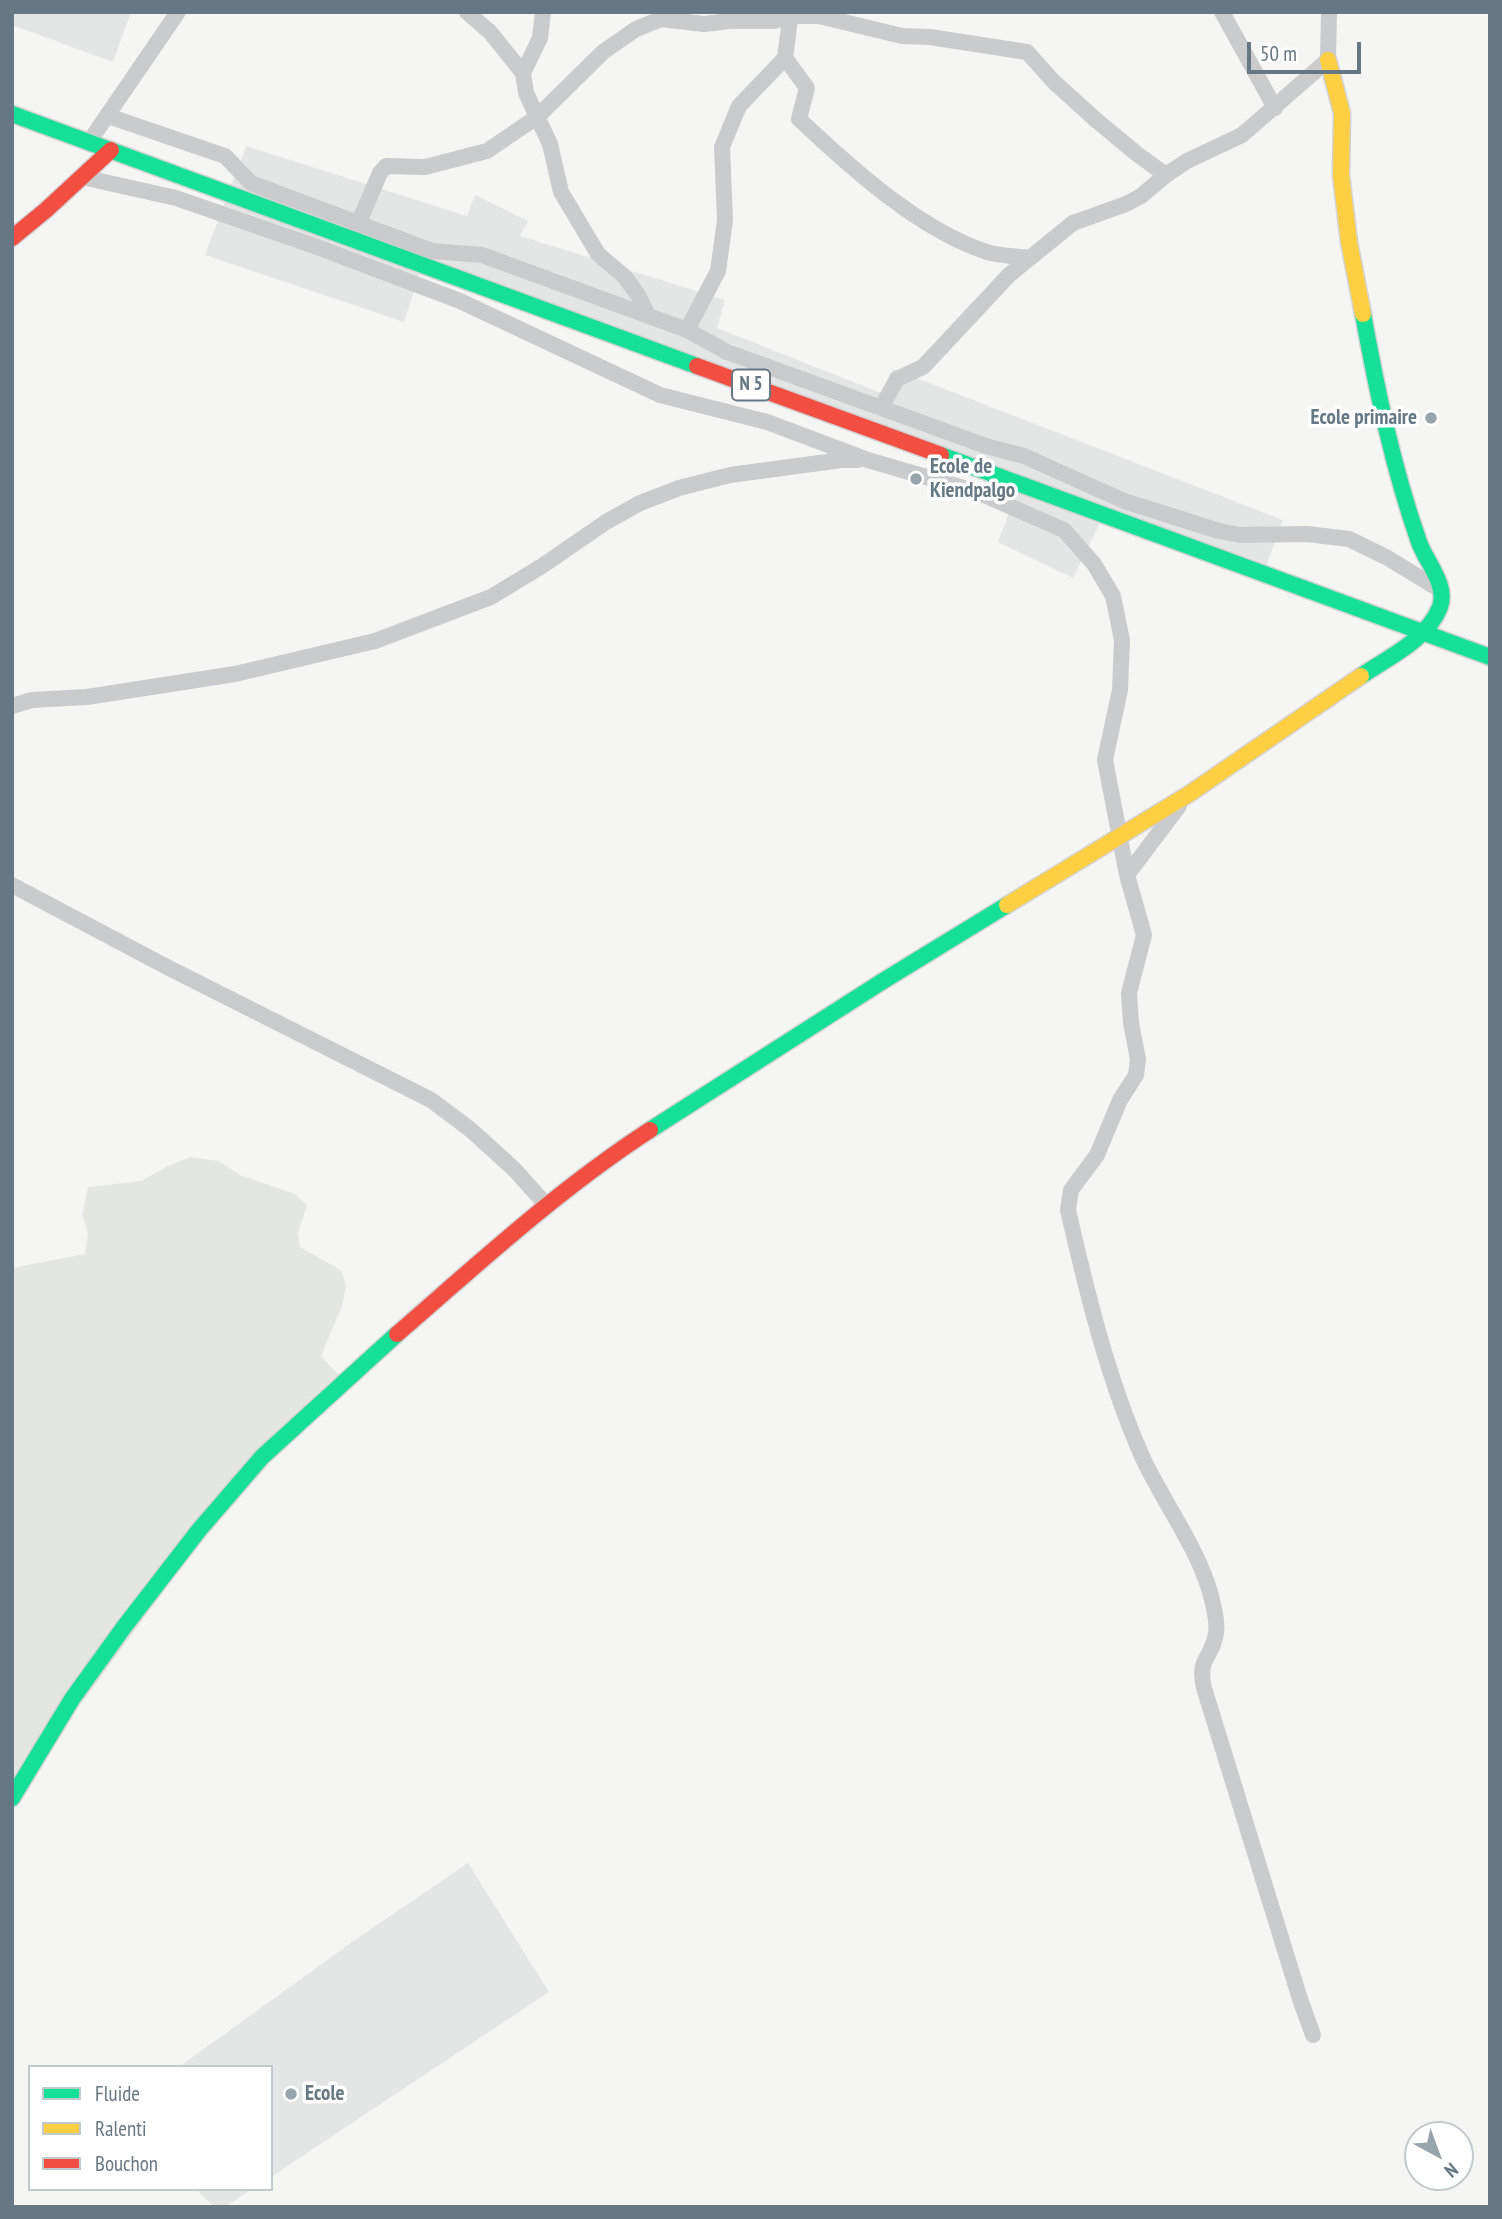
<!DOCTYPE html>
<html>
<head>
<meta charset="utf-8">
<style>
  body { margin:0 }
  #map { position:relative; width:1502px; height:2219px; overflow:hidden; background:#f5f5f4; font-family:"PT Sans Narrow",sans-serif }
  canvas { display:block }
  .frame { position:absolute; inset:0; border:14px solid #667883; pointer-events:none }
  .legend { position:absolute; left:28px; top:2065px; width:245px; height:126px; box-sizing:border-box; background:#fff; border:2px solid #c2c9cd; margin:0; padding:9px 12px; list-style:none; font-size:21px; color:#667883 }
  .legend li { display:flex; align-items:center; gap:14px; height:35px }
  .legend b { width:35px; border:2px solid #c2c9cd }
  .north { position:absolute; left:1404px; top:2121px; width:70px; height:70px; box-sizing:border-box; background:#fff; border:2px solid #c2c9cd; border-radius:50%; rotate:139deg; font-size:19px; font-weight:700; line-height:28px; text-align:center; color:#667883 }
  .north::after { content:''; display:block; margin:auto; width:24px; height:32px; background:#98a4ab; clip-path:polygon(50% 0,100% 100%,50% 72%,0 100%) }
  .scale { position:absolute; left:1247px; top:42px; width:114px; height:32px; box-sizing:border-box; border:4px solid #667883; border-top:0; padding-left:9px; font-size:21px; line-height:24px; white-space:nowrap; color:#667883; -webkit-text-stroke:5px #fff; paint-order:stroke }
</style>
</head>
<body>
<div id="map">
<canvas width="1502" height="2219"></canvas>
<div class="frame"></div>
<ul class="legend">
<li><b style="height:9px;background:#16e098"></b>Fluide</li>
<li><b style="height:9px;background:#ffcf43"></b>Ralenti</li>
<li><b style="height:9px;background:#f24e42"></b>Bouchon</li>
</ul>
<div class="north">N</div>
<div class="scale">50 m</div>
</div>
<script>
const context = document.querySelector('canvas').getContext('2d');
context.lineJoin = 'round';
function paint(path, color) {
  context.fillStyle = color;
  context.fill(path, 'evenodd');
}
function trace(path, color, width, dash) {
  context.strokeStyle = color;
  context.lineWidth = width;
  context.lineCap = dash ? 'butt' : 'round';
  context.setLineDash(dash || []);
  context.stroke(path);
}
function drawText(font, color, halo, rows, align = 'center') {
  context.font = font + ' "PT Sans Narrow",sans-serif';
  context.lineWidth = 7;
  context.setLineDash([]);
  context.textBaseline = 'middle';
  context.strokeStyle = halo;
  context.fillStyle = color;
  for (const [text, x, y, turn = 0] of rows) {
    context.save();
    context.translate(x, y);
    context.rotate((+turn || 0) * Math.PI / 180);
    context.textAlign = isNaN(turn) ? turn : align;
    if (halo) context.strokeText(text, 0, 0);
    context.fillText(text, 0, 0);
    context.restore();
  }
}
const built = new Path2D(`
  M12 12H131L113 62 12 25Z
  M246 146 467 216 475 195 528 221 520 236 725 300 717 328 881 393 893 369 1283 520 1263 575 1103 517 1073 578 998 542 1019 486 422 266 404 322 205 255Z
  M468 1863 549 1992 271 2177V2067H179L355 1940Z
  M196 2189H252L225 2207H214Z`);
const green = new Path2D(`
  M190 1157 219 1161 240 1175 295 1194 307 1205 298 1233 300 1247 342 1271 346 1286 342 1306 321 1356 344 1381 262 1457 12 1798V1268L85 1254 88 1234 82 1214 88 1187 141 1181 168 1166Z`);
const street = new Path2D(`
  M467 12 490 32 523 73 526 93 550 144 561 192 598 254 625 277 638 295 648 315
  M1222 12 1275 108
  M785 58 807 88 799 119C850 167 919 230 987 252 1000 256 1016 256 1030 258
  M523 73 540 38 543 12
  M108 116 225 156 251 183 432 251 482 255 687 330 727 352 986 446 1024 456 1124 501 1219 531 1240 535 1307 534 1349 539 1386 557 1442 591
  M89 142 178 12
  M82 177 176 198 317 247 460 301 660 395 767 422 868 460 977 492 1064 530 1094 564 1113 596 1122 640 1120 690 1105 760 1127 875
  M355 231 380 173 386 166 425 167 487 151 537 117 603 52 636 29 661 19 704 24 730 21H775L790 16H819L902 36 930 37 1027 52 1054 82 1096 120 1137 154 1166 175
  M687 330 718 271 725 220 722 147 739 106 785 58 791 12
  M881 408 897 379 923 367 1009 275 1073 223 1126 204 1141 196 1166 175 1187 161 1242 135 1328 60 1329 12
  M12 706 32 700 87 697 235 674 375 641 491 597 542 566 606 522 640 503 679 488 730 475 842 460H858
  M1179 806 1127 875 1144 935 1129 993 1131 1023 1138 1059 1136 1075 1120 1100 1097 1155 1071 1190 1068 1210C1087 1293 1107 1376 1141 1454 1162 1501 1195 1542 1210 1592 1213 1603 1218 1622 1216 1633 1212 1660 1197 1656 1204 1688L1300 1999 1313 2035
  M12 885 167 967 431 1100 471 1130 515 1170 547 1206`);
const fast = new Path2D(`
  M12 114 697 366
  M941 455 1490 657
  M1361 676C1389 657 1427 640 1440 607 1448 585 1426 562 1419 542 1393 468 1377 391 1363 314
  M650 1130 883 981 1007 905
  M12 1798 72 1699 124 1627 199 1530 262 1457 397 1334`);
const slow = new Path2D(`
  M1328 60 1342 113 1341 175 1349 242 1363 314
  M1007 905 1189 794 1361 676`);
const jam = new Path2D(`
  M12 238 46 210 111 150
  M697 366 941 455
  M397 1334C479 1263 559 1189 650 1130`);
const markers = [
  [1431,418,7,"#98a4ab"],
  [916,479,7,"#98a4ab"],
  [291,2094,7,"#98a4ab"]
];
const shields = [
  [751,385,38]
];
const shieldNames = [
  ["N 5",751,385]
];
const poiNames = [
  ["Ecole primaire",1417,418,"right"],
  ["Ecole de",930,467],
  ["Kiendpalgo",930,491],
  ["Ecole",305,2094]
];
paint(built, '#e4e5e5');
paint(green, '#e4e7e1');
trace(fast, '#d2d3d4', 19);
trace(slow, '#d2d3d4', 19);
trace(jam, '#d2d3d4', 19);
trace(street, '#cacbcc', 16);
trace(fast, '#16e098', 16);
trace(slow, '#ffcf43', 16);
trace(jam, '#f24e42', 16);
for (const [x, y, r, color] of markers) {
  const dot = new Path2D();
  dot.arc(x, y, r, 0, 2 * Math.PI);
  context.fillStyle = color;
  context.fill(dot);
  trace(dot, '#fff', 2.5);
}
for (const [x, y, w] of shields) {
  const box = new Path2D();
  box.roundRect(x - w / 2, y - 15.5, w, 31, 5);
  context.fillStyle = '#fff';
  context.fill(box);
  trace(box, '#667883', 2);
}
drawText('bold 19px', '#667883', null, shieldNames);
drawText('bold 21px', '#667883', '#fff', poiNames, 'left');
</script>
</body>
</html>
